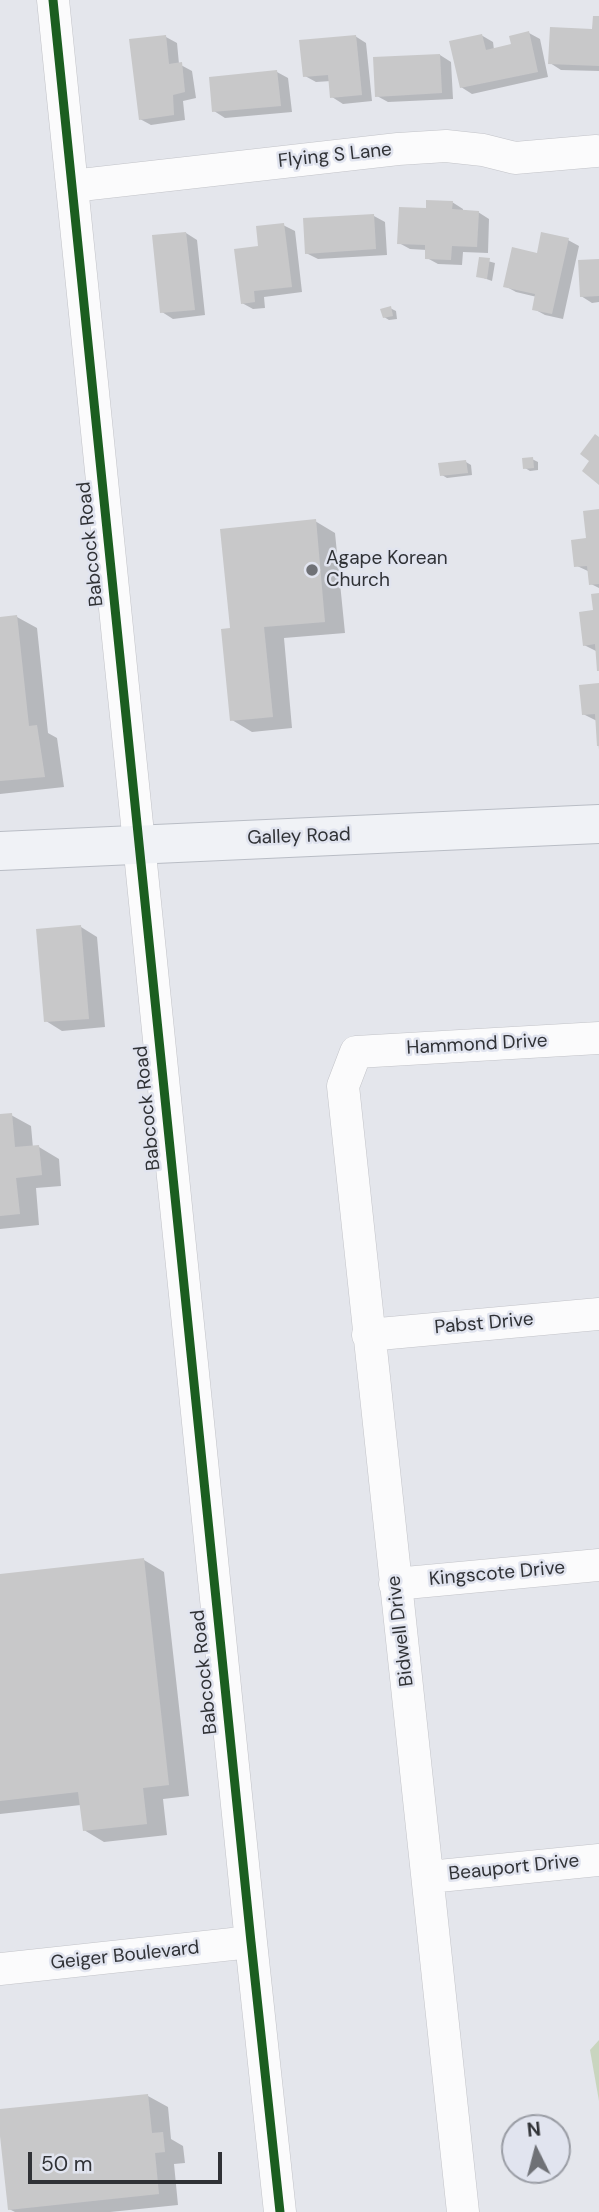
<!DOCTYPE html>
<html>
<head>
<meta charset="utf-8">
<style>
  body { margin:0 }
  #map { position:relative; width:599px; height:2212px; overflow:hidden; background:#e4e6ec; font-family:"DM Sans",sans-serif }
  canvas { display:block }
  .north { position:absolute; left:501px; top:2114px; width:70px; height:70px; box-sizing:border-box; background:#e1e4ef; border:2px solid #9a9da5; border-radius:50%; rotate:354deg; font-size:19px; font-weight:700; line-height:28px; text-align:center; color:#303236 }
  .north::after { content:''; display:block; margin:auto; width:24px; height:32px; background:#6f7176; clip-path:polygon(50% 0,100% 100%,50% 72%,0 100%) }
  .scale { position:absolute; left:28px; top:2152px; width:194px; height:32px; box-sizing:border-box; border:4px solid #303236; border-top:0; padding-left:9px; font-size:21px; line-height:24px; white-space:nowrap; color:#303236; -webkit-text-stroke:5px #e1e4ef; paint-order:stroke }
</style>
</head>
<body>
<div id="map">
<canvas width="599" height="2212"></canvas>
<div class="north">N</div>
<div class="scale">50 m</div>
</div>
<script>
const context = document.querySelector('canvas').getContext('2d');
context.lineJoin = 'round';
function paint(path, color) {
  context.fillStyle = color;
  context.fill(path, 'evenodd');
}
function trace(path, color, width, dash) {
  context.strokeStyle = color;
  context.lineWidth = width;
  context.lineCap = dash ? 'butt' : 'round';
  context.setLineDash(dash || []);
  context.stroke(path);
}
function drawText(font, color, halo, rows, align = 'center') {
  context.font = font + ' "DM Sans",sans-serif';
  context.lineWidth = 5;
  context.setLineDash([]);
  context.textBaseline = 'middle';
  context.strokeStyle = halo;
  context.fillStyle = color;
  for (const [text, x, y, turn = 0] of rows) {
    context.save();
    context.translate(x, y);
    context.rotate((+turn || 0) * Math.PI / 180);
    context.textAlign = isNaN(turn) ? turn : align;
    if (halo) context.strokeText(text, 0, 0);
    context.fillText(text, 0, 0);
    context.restore();
  }
}
const green = new Path2D(`
  M599 2040V2101L590 2050Z`);
const shadow = new Path2D(`
  M599 18V71L561 70 550 63 594 31Z
  M529 33 540 39 548 77 472 94 461 87 481 35 493 42 494 50 513 46Z
  M355 36 366 43 372 101 343 104 332 97 331 81 316 82 305 76Z
  M166 37 177 43 179 64 192 71 196 98 183 101 185 120 151 125 140 119Z
  M440 55 451 62 453 99 388 102 377 96Z
  M277 72 288 78 292 112 225 118 214 111Z
  M452 202 463 209V212H478L489 219 488 253 463 252 462 265 438 264 427 258V250L410 249 399 243Z
  M374 216 385 222 387 255 318 259 306 253Z
  M283 225 295 231 302 292 264 297 265 308 253 309 242 303 260 247Z
  M186 233 197 240 205 315 173 319 162 312Z
  M568 240 579 246 563 319 545 315 534 309 537 297 516 292 505 286 538 255Z
  M480 259 495 263 492 281 478 276Z
  M599 260V302L592 303 581 296Z
  M390 308 396 311 397 319 389 320 384 317Z
  M532 459 538 462V470L530 471 525 468Z
  M466 462 471 465 472 475 447 478 442 475Z
  M599 511V588L591 584 590 572 575 565Z
  M315 521 335 533 345 633 284 638 292 728 252 732 232 720V629Z
  M599 595V670L596 651 584 645Z
  M17 617 37 628 48 733 57 738 64 787 0 794V619Z
  M599 685V750L597 721 583 714Z
  M81 927 97 937 105 1027 62 1031 46 1021Z
  M11 1115 31 1126 33 1148 39 1147 59 1159 61 1186 36 1188 39 1225 0 1229V1116Z
  M144 1560 164 1572 189 1796 163 1799 167 1835 104 1842 84 1830 81 1805 0 1814V1576Z
  M148 2096 168 2107 171 2139 183 2146 185 2163 174 2164 178 2205 110 2212H15L9 2209 0 2111Z`);
const building = new Path2D(`
  M593 16H599V66L548 64 550 27 592 29Z
  M529 31 538 72 460 88 449 41 482 34 486 50 511 44 509 36Z
  M166 35 169 64 182 62 185 92 173 95 174 115 139 120 129 39Z
  M356 35 362 95 330 98 328 75 303 77 299 40Z
  M440 54 442 93 375 97 373 57Z
  M277 70 281 106 212 112 209 77Z
  M426 200 453 201 452 209 479 211 477 247 452 246 451 260 425 259V245L397 244 399 207 426 208Z
  M374 214 376 249 305 254 303 218Z
  M284 223 292 287 254 291 255 302 241 304 234 249 258 246 256 226Z
  M186 232 195 310 160 313 152 235Z
  M541 232 569 238 552 314 532 310 535 294 503 287 512 247 537 253Z
  M479 257 490 258 487 279 476 277Z
  M599 259V296L580 297 578 260Z
  M391 306 393 316 383 318 380 309Z
  M595 434 599 437V485L582 471 589 461 580 454Z
  M533 457 534 468 523 469 522 458Z
  M466 460 468 473 440 476 438 463Z
  M599 509V584L589 585 587 566 574 567 571 540 586 538 583 511Z
  M316 519 325 622 264 627 273 717 230 721 221 629 230 628 220 529Z
  M599 593V671H597L595 644 583 646 579 612 593 610 591 594Z
  M17 615 29 726 37 725 45 777 0 781V617Z
  M599 683V746H597L595 714 582 715 579 685Z
  M81 925 89 1019 44 1022 36 929Z
  M12 1113 15 1147 39 1145 42 1175 16 1178 20 1214 0 1216V1114Z
  M144 1558 169 1785 143 1788 147 1824 83 1831 78 1792 0 1801V1574Z
  M148 2094 152 2133 163 2132 165 2152 155 2153 159 2194 8 2210 0 2136V2109Z`);
const minor = new Path2D(`
  M53 0 251 1942 280 2212
  M72 186 398 149 446 146 483 150 515 158 596 151
  M368 1335 599 1314
  M395 1584 599 1565
  M429 1877 599 1860
  M0 1969 251 1942
  M463 2212C425 1836 381 1461 343 1086L356 1052 599 1038`);
const major = new Path2D(`
  M0 851 599 824`);
const cycleway = new Path2D(`
  M53 0 251 1942 280 2212`);
const markers = [
  [312,570,7,"#6f7176"]
];
const streetNames = [
  ["Flying S Lane",335,156,-6],
  ["Babcock Road",91,544,-96],
  ["Galley Road",299,837,-2],
  ["Hammond Drive",477,1045,-3],
  ["Babcock Road",148,1108,-96],
  ["Pabst Drive",484,1324,-5],
  ["Kingscote Drive",497,1574,-5],
  ["Bidwell Drive",401,1631,-97],
  ["Babcock Road",205,1672,-96],
  ["Beauport Drive",514,1868,-6],
  ["Geiger Boulevard",125,1956,-6]
];
const poiNames = [
  ["Agape Korean",326,559],
  ["Church",326,581]
];
paint(green, '#c9d5bf');
paint(shadow, '#0003');
paint(building, '#c8c8c9');
trace(minor, '#c2c3c8', 33);
trace(major, '#b9bdc5', 40);
trace(minor, '#fbfbfc', 32);
trace(major, '#f0f2f6', 38);
trace(cycleway, '#1b5e20', 9);
for (const [x, y, r, color] of markers) {
  const dot = new Path2D();
  dot.arc(x, y, r, 0, 2 * Math.PI);
  context.fillStyle = color;
  context.fill(dot);
  trace(dot, '#e1e4ef', 2.5);
}
drawText('19px', '#303236', '#e1e4ef', streetNames);
drawText('19px', '#303236', '#e1e4ef', poiNames, 'left');
</script>
</body>
</html>
